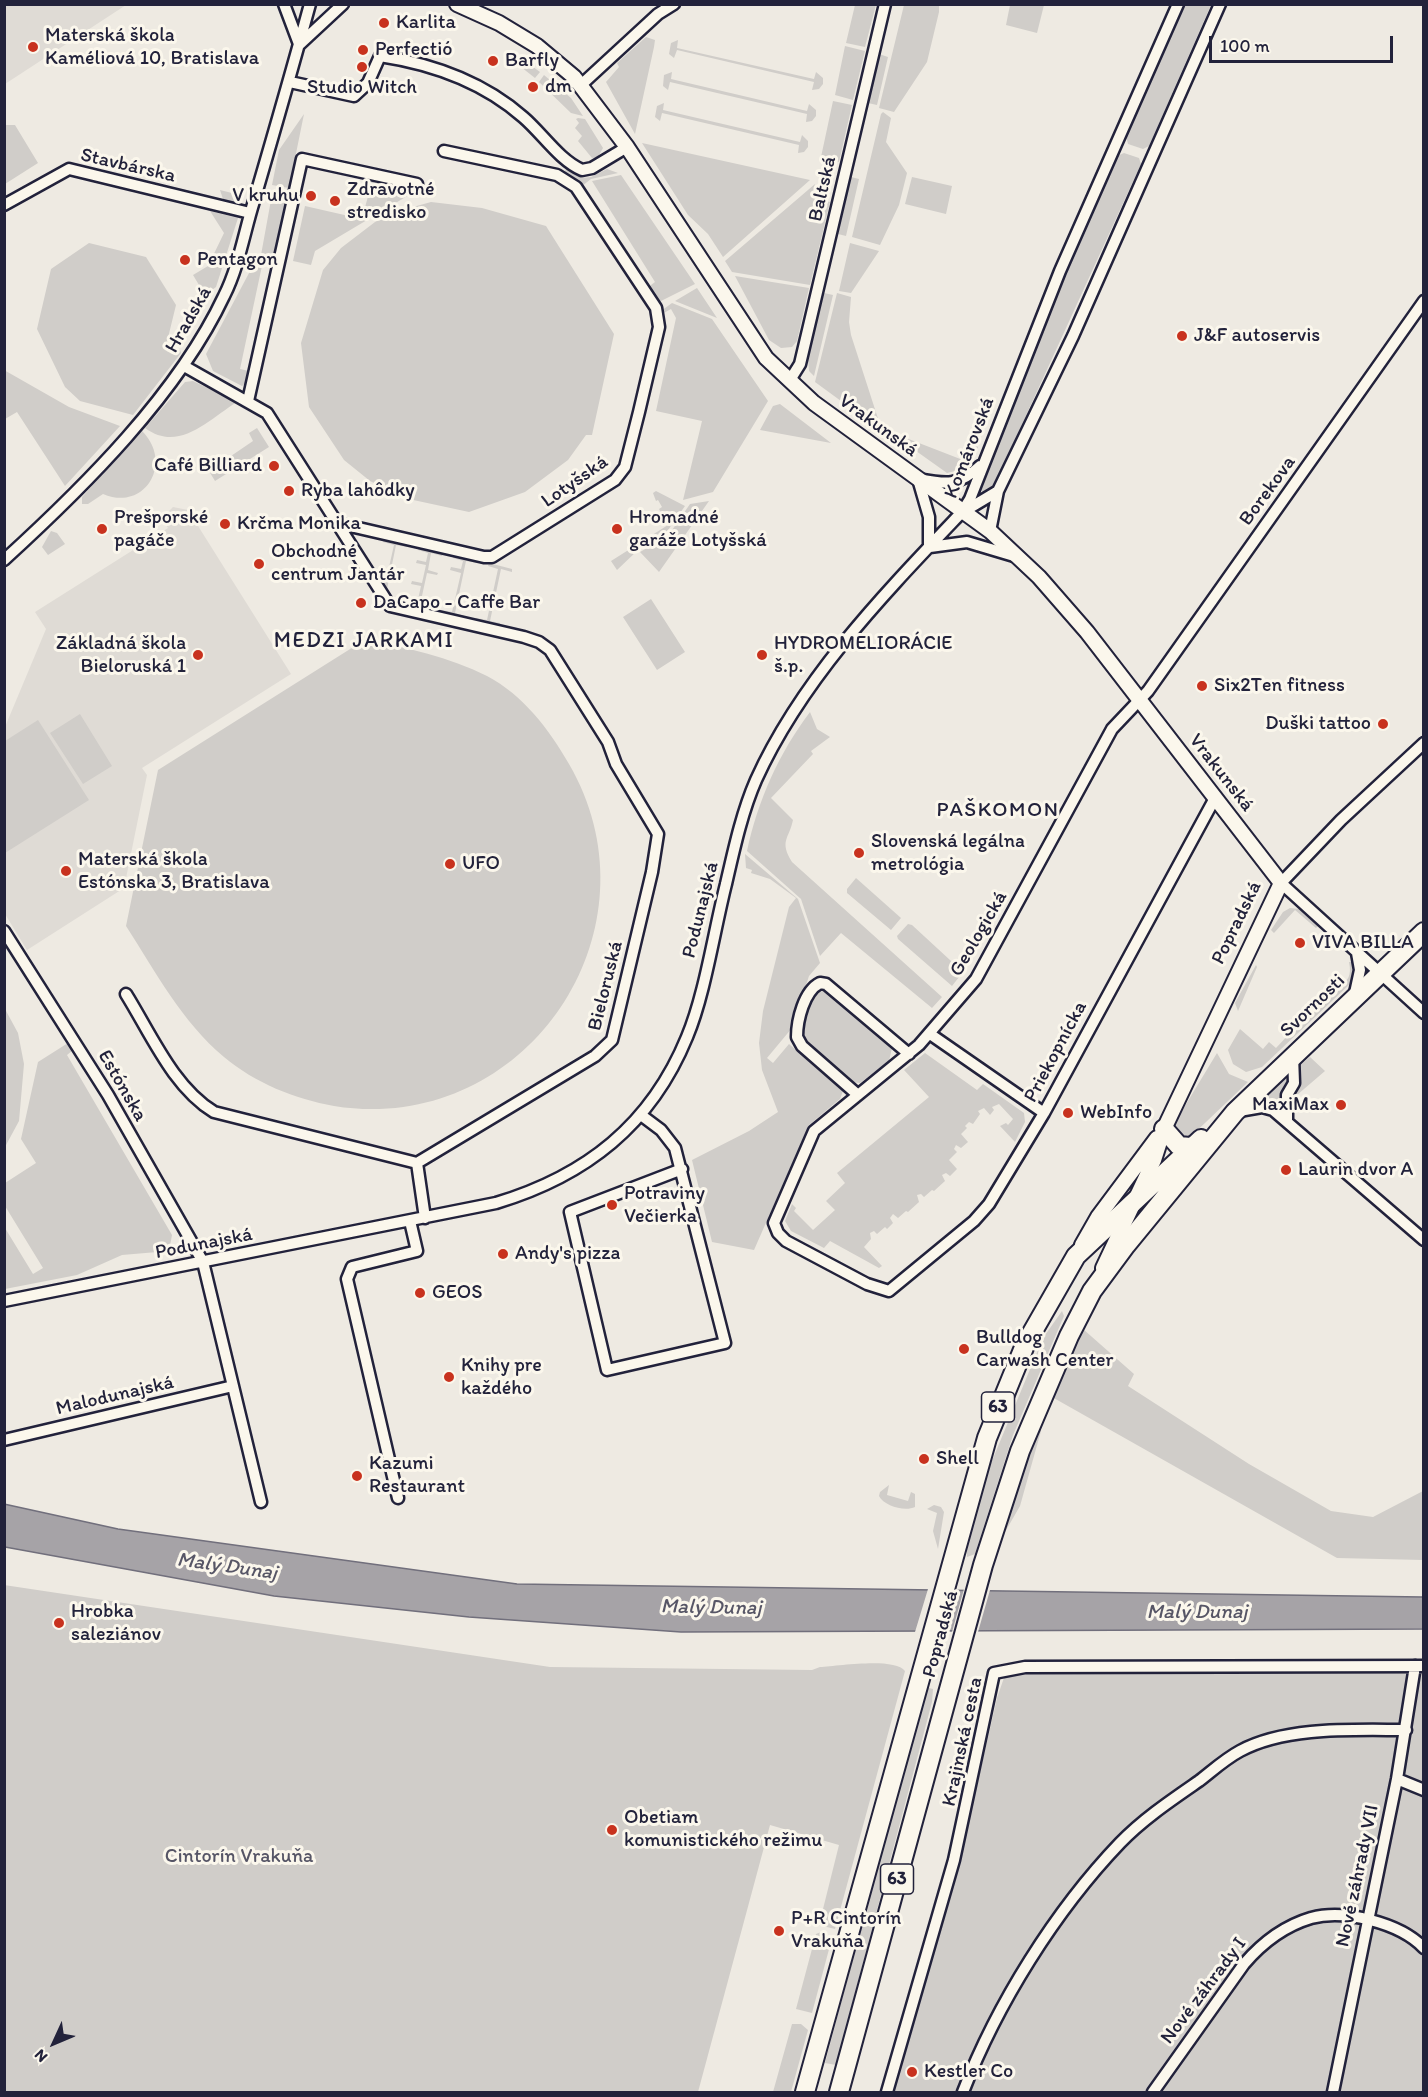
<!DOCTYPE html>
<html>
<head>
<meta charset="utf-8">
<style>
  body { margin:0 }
  #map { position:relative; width:1428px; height:2097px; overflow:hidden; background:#eeeae2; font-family:Itim,sans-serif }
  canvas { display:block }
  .frame { position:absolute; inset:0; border:6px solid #22223b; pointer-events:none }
  .north { position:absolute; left:24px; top:2013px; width:60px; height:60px; -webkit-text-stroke:4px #fbf7ec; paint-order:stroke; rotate:226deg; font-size:16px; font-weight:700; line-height:24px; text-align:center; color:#22223b }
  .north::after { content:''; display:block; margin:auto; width:21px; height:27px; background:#22223b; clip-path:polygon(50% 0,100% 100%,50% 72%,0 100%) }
  .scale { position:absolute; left:1209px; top:36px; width:184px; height:27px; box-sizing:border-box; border:3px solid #22223b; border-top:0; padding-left:8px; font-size:18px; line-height:21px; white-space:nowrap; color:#22223b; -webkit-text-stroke:4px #fbf7ec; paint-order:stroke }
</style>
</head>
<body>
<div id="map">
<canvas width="1428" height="2097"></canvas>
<div class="frame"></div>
<div class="north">N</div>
<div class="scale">100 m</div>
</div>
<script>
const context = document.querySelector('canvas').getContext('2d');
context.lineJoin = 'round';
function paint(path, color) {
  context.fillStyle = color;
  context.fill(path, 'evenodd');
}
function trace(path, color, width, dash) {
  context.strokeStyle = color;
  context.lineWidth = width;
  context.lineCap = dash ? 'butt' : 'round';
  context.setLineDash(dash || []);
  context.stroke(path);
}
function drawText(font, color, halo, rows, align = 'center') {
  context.font = font + ' Itim,sans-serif';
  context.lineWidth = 6;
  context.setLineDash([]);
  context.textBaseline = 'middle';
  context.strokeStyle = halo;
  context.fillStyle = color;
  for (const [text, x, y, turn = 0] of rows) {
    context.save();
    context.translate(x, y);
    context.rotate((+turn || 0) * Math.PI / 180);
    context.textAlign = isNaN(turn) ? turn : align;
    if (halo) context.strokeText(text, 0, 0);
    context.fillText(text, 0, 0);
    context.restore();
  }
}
const built = new Path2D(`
  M5 4H126V5L5 84Z
  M173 507 188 510 291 674 142 768 147 775 124 888 27 950 5 914V727L46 629 35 612 168 528 165 523 166 514Z`);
const green = new Path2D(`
  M855 5H876L865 47 846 43Z
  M904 5H939V12L927 62 894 112 879 108Z
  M1010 5H1044L1037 33 1006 25Z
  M1184 5H1211L1149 146 1143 149 1128 144 1126 136Z
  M646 37 655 40 654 47 635 134 606 82 619 67 617 63Z
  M678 40 677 48 814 79 816 72 823 78V84L819 89 812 90 814 82 677 50 674 58 669 54 671 43Z
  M845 46 865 51 853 100 835 95Z
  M879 54 888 57 877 105 868 103Z
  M525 61 540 72 535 78 521 67Z
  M672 72 671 79 807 111 809 104 816 110V116L812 121 806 122 807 114 670 82 668 90 663 86 664 75Z
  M544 75 571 98 583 116 571 113 539 82Z
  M833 101 852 105 839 162 821 157Z
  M664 103 663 110 800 142 802 135 808 141V147L804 152 798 153 799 145 662 113 660 121 655 117 657 106Z
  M883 112 891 118 886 142 907 173 899 205 880 245 852 237 881 114Z
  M304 114 289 188 272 185 279 150Z
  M578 118 585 119 603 148 598 157 592 158 578 141 582 136 575 128 579 123 576 119Z
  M5 125H15L38 163 5 184Z
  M642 143 810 180 723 257 708 234 688 215Z
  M1124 153 1139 158 1141 164 991 492 984 495 979 487 1047 315 1117 156Z
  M567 164 581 178 591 177 607 169 618 173 591 179 582 186 564 176Z
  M621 175 695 284 657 303 647 288 655 282 592 181Z
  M851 177 859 179 846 236 838 234Z
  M912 177 952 186 946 214 905 204Z
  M372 181 414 192 315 251 311 265 293 261 305 206 362 219Z
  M815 184 812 197 830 202 810 285 732 272 725 261Z
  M273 189 288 192 274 258 261 255Z
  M220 190 240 195 238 204 223 199Z
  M431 202 482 208 546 226 614 334 592 435H586L568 460 525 492 469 512 404 498 370 481 344 460 309 407 301 343 323 270 341 248 375 222 395 212Z
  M210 211 238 218 216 287 205 295 193 275 208 266 224 233Z
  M89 243 146 257 176 305 166 346 180 350 181 353 133 415 80 401 65 387 37 329 51 269Z
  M850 243 879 251 851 293 839 291Z
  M257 258 263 261 240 369 249 371 246 383 242 386 213 371 206 354Z
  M735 276 809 288 797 341 792 347 781 348 769 340Z
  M697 288 717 318 675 301Z
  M824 293 833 295 814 376 809 371 808 358Z
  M837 293 851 297 849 322 851 335 882 431 815 382Z
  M672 303 712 319 768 401 713 492 683 500 702 421 656 411 676 318 671 309 662 314 661 311Z
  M4 370 69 407 120 426 65 486 17 412 5 419Z
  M193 381 237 402C208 420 179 453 145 428L185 382Z
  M780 404 831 443 760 430 773 406Z
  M257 428 269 447 215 481 209 471 253 441 249 433Z
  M142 431C174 463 145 512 103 494L88 504H82V497Z
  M888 431 968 462 975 445 978 447 968 468 947 473Z
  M656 491 685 506 666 533 638 550 617 570 611 561 668 525 659 509 662 507 658 500 656 501 653 493Z
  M709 501 659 572 640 552 668 536 690 504Z
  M51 531 57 533 65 544 48 555 42 547Z
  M384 539 408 545 407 547 396 545 387 589 395 602 377 576 378 574 387 576 394 545 383 542Z
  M419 547 443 553 442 556 431 553 428 570 438 573 437 575 427 573 420 605 430 608V610L406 605 407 602 417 604 421 586 411 584 412 581 422 583 426 565 416 563 417 560 426 562 428 553 418 550Z
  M454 555 477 561V563L466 561 455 613 465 616V618L441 613V610L452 612 461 573 450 570 451 567 461 569 463 561 453 558Z
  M489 563 512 569V572L501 569 490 621 500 623V626L475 621 476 618 487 620 498 569 488 566Z
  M651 599 685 652 657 670 623 617Z
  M366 639C407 648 449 657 487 676 523 695 549 729 569 764 666 931 525 1137 334 1106 295 1099 255 1083 224 1057 182 1022 155 971 126 926L158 770Z
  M810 712 817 729 830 737 811 751 813 754 771 798 793 820C789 839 779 841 792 862L942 997 932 1008 841 933 820 956 801 899 747 851C758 800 779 753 810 712Z
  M80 714 112 766 83 784 50 733Z
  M38 720 89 800 5 853V741Z
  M745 854 798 899 820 963 809 976 792 1028 767 1058 773 1063 789 1044 843 1091 840 1099 809 1125 754 1250 712 1242 692 1160 749 1131 778 1112 762 1070 759 1043 763 1011 789 907 796 898 770 879 751 873 752 870 746 868Z
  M856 878 901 918 891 930 847 893V889Z
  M1290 908 1299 909 1318 926 1316 928 1295 910 1274 933 1271 930 1283 912Z
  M908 924 912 925 963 972 952 986 898 939 897 936Z
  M1349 962H1354L1356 968 1350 984 1262 1067 1246 1072 1233 1064 1228 1050 1240 1029 1263 1049 1269 1042 1276 1048 1291 1032 1284 1026 1293 1024 1298 1028 1325 1000 1320 995C1331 982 1355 990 1349 962Z
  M1256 965 1257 967 1238 1011 1235 1003Z
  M825 991 892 1048 889 1061 860 1083 850 1082 801 1040 810 1000 815 993Z
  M5 1009 18 1033 24 1064 19 1121 5 1147Z
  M68 1043 73 1050 67 1055 172 1235 169 1251 122 1255 77 1275 5 1289V1228L33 1274 43 1268 5 1206V1183L36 1163 21 1139 38 1062Z
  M925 1053 977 1090 983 1084 1024 1113 1025 1122 1015 1142 1000 1126 1006 1123 1008 1125 1013 1119 999 1104 992 1107 994 1110 990 1115 984 1108 978 1111 980 1114 973 1124 969 1122 965 1126 967 1128 961 1134 968 1142 961 1148 956 1145 954 1149 957 1152 949 1160 957 1169 950 1176 946 1173 942 1175 945 1181 934 1191 932 1190 924 1197 921 1194 917 1195 919 1202 908 1212 906 1211 898 1218 893 1214 890 1218 893 1223 887 1229 885 1227 877 1234 874 1231 870 1233 871 1239 864 1247 882 1266 879 1268 830 1241 824 1248 791 1231 785 1221 792 1204 796 1208 794 1211 813 1230 835 1210 826 1201 845 1183 837 1173 929 1097 904 1070Z
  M1217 1053 1229 1074 1248 1082 1185 1142 1173 1129 1174 1124Z
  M1310 1057 1325 1071 1297 1095 1299 1066Z
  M1287 1074 1290 1081 1279 1110 1256 1104Z
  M1062 1311 1064 1316 1013 1435 975 1554 967 1557V1547L989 1468 1043 1338Z
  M1083 1329 1134 1374 1128 1386 1249 1464 1331 1511 1373 1517 1423 1491V1560L1337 1558 1052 1397Z
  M1040 1427 1041 1431 1020 1506 1005 1532 1026 1461Z
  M889 1485 887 1495 908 1501 911 1492 915 1494V1507C905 1512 884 1506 879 1496L880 1492Z
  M934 1505 941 1507 944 1512 938 1549 933 1531 937 1513 927 1509Z
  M4 1585 550 1667 812 1670 820 1667C838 1666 895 1657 905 1671L835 1929 819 1925 839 1845 770 1825 698 2092H5Z
  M1194 1671 1423 1673V2092H891L962 1851 997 1698 1006 1672Z
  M929 1688 933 1689 932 1702 836 2065 825 2063 925 1689Z
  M821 1932 832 1938 812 2013 796 2009 816 1934Z
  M792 2024H801L808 2030 791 2092H773Z`);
const water = new Path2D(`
  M4 1504 118 1529 517 1584 1423 1597V1629L681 1632 469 1617 274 1596 5 1547Z`);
const pier = new Path2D(`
  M928 1589H957L946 1632H915Z
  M964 1589 990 1590 978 1632H952Z`);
const minor = new Path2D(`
  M284 4 299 44
  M300 44 343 4
  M290 82 354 96 368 83 380 56C433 64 482 81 523 117 542 133 559 160 582 170L592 168 627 147
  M581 85 658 14 674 4
  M4 205 69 169 250 213
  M184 366 267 413 337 523 484 557H492L615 480 625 467 639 412 659 327 656 308 576 187 557 175 444 151
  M790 380 800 364 885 4
  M248 401 302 159 417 184
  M963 512 998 491
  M990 531 998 491 1073 336 1220 4
  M929 547V517L918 479C945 484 958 487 980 466
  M930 547 967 542 1014 556
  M4 560C84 487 178 394 224 296 239 266 244 233 254 201 273 136 292 70 310 4
  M1424 743 1341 820 1281 883 1424 1013
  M1215 798 1044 1113 989 1204 974 1221 889 1291 867 1284 786 1241 778 1233 774 1223 814 1131 919 1045 976 979 1112 729 1148 691 1424 301
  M4 931 108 1095 203 1262 261 1502
  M1355 993 1360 970 1357 953
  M126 994C151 1034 173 1087 214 1112L417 1163 595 1056 612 1040 652 872 658 834 616 764 608 742 550 650 539 642 524 637 390 606 337 523
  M930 1034 1044 1113
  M858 1095 802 1046 797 1037C797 1020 804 991 820 983L826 984 909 1054
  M1239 1111 1262 1107 1273 1110 1424 1240
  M641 1115 661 1130 675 1148 725 1343 607 1370 570 1212 682 1169
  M1287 1121V1095L1294 1083 1293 1056
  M417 1163 425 1218
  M4 1301 496 1203C586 1176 651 1125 687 1037 705 994 714 931 726 884 734 849 742 812 756 780 802 678 886 592 962 512L970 499 1060 271 1178 4
  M4 1440 233 1386
  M398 1498 347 1279 352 1267 417 1251 410 1221
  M1397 1779 1424 1790
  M887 2092 954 1860 994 1673 1025 1667 1424 1666
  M963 2092C997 2004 1055 1911 1120 1843 1143 1819 1173 1799 1199 1781 1212 1771 1225 1759 1240 1751 1286 1726 1355 1730 1406 1730
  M1153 2092 1244 1964C1262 1943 1284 1926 1311 1918 1345 1909 1400 1923 1424 1948
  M1333 2092 1397 1779 1415 1666`);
const tertiary = new Path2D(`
  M457 4 499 23 537 46 574 77 627 147 766 358 814 403 990 531 1039 577 1087 632 1281 883 1164 1129 1154 1160 1103 1268
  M1082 1245 1098 1217 1157 1138`);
const primary = new Path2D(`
  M1164 1129 1179 1146 1190 1147
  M805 2092 987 1438 1025 1345 1076 1256 1201 1139
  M839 2092 983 1565 1020 1451 1069 1336 1092 1291 1126 1245 1235 1112 1424 932`);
const markers = [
  [384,23,6,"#c8321e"],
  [33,47,6,"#c8321e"],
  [363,50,6,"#c8321e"],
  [493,61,6,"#c8321e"],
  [362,67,6,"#c8321e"],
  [533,87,6,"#c8321e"],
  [311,196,6,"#c8321e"],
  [335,201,6,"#c8321e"],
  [185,260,6,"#c8321e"],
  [1182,336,6,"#c8321e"],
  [274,466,6,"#c8321e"],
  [289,491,6,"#c8321e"],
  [225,524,6,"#c8321e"],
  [102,529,6,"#c8321e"],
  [617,529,6,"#c8321e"],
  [259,564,6,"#c8321e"],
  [361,603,6,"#c8321e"],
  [198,655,6,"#c8321e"],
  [762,655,6,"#c8321e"],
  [1202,686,6,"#c8321e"],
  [1383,724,6,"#c8321e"],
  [859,853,6,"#c8321e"],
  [450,864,6,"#c8321e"],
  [66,871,6,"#c8321e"],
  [1300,943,6,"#c8321e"],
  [1341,1105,6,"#c8321e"],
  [1068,1113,6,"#c8321e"],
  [1286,1170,6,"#c8321e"],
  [612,1205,6,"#c8321e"],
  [503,1254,6,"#c8321e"],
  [420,1293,6,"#c8321e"],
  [964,1349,6,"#c8321e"],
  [449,1377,6,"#c8321e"],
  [924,1459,6,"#c8321e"],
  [357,1476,6,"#c8321e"],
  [59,1623,6,"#c8321e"],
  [612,1830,6,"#c8321e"],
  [779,1931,6,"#c8321e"],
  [912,2072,6,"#c8321e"]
];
const shields = [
  [998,1407,33],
  [897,1879,33]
];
const shieldNames = [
  ["63",998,1407],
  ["63",897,1879]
];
const poiNames = [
  ["Karlita",396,23],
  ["Materská škola",45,36],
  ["Kaméliová 10, Bratislava",45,59],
  ["Perfectió",375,50],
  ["Barfly",505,61],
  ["dm",545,87],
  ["Studio Witch",362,88,"center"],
  ["Zdravotné",347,190],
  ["stredisko",347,213],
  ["V kruhu",299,196,"right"],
  ["Pentagon",197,260],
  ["J&F autoservis",1194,336],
  ["Café Billiard",262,466,"right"],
  ["Ryba lahôdky",301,491],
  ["Prešporské",114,518],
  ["pagáče",114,541],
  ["Hromadné",629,518],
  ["garáže Lotyšská",629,541],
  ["Krčma Monika",237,524],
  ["Obchodné",271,552],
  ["centrum Jantár",271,575],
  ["DaCapo - Caffe Bar",373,603],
  ["Základná škola",186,644,"right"],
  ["Bieloruská 1",186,667,"right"],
  ["HYDROMELIORÁCIE",774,644],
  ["š.p.",774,667],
  ["Six2Ten fitness",1214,686],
  ["Duški tattoo",1371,724,"right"],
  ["Slovenská legálna",871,842],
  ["metrológia",871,865],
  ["Materská škola",78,860],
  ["Estónska 3, Bratislava",78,883],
  ["UFO",462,864],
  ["VIVA BILLA",1312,943],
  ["MaxiMax",1329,1105,"right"],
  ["WebInfo",1080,1113],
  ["Laurin dvor A",1298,1170],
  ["Potraviny",624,1194],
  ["Večierka",624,1217],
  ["Andy's pizza",515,1254],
  ["GEOS",432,1293],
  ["Bulldog",976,1338],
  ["Carwash Center",976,1361],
  ["Knihy pre",461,1366],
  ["každého",461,1389],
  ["Shell",936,1459],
  ["Kazumi",369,1464],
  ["Restaurant",369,1487],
  ["Hrobka",71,1612],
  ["saleziánov",71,1635],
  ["Obetiam",624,1818],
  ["komunistického režimu",624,1841],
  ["P+R Cintorín",791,1919],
  ["Vrakuňa",791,1942],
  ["Kestler Co",924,2072]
];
const streetNames = [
  ["Stavbárska",128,166,13],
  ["Baltská",823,189,-77],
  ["Hradská",189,320,-60],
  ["Vrakunská",878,426,36],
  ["Komárovská",970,448,-69],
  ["Lotyšská",575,482,-35],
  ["Borekova",1268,491,-54],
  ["Vrakunská",1221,773,52],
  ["Podunajská",701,910,-76],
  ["Popradská",1237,923,-64],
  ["Geologická",979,934,-60],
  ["Bieloruská",606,986,-76],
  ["Svornosti",1313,1006,-44],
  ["Priekopnícka",1056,1052,-62],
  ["Estónska",122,1086,60],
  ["Podunajská",204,1244,-11],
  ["Malodunajská",115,1396,-13],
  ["Popradská",941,1634,-75],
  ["Krajinská cesta",963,1742,-78],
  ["Nové záhrady VII",1358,1876,-78],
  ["Nové záhrady I",1204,1991,-53]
];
const parkNames = [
  ["Cintorín Vrakuňa",239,1857]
];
const neighbourhoodNames = [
  ["PAŠKOMON",998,811]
];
const waterNames = [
  ["Malý Dunaj",227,1567,8],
  ["Malý Dunaj",711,1608,1],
  ["Malý Dunaj",1197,1613]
];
const quarterNames = [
  ["MEDZI JARKAMI",364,641]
];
paint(built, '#dfdbd5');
paint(green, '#d0cdc9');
paint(water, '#a6a3a7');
trace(water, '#716f7c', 1.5);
paint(pier, '#eeeae2');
trace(minor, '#22223b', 15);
trace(tertiary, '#22223b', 18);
trace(primary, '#22223b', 22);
trace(minor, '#fbf7ec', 10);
trace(tertiary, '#fbf7ec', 14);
trace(primary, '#fbf7ec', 18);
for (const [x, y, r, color] of markers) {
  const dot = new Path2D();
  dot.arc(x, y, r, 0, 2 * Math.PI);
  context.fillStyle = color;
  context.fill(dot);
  trace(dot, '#fbf7ec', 2);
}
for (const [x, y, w] of shields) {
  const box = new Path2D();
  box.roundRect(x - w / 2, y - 15, w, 30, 4.5);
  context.fillStyle = '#fbf7ec';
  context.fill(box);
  trace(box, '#22223b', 1.5);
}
drawText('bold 18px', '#22223b', null, shieldNames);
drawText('20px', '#22223b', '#fbf7ec', poiNames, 'left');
drawText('20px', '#22223b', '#fbf7ec', streetNames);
drawText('20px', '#565566', '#fbf7ec', parkNames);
context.letterSpacing = '1.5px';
drawText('21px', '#22223b', '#fbf7ec', neighbourhoodNames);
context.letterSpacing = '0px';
drawText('italic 21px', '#575666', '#fbf7ec', waterNames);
context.letterSpacing = '1.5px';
drawText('22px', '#22223b', '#fbf7ec', quarterNames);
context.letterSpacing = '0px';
</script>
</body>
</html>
